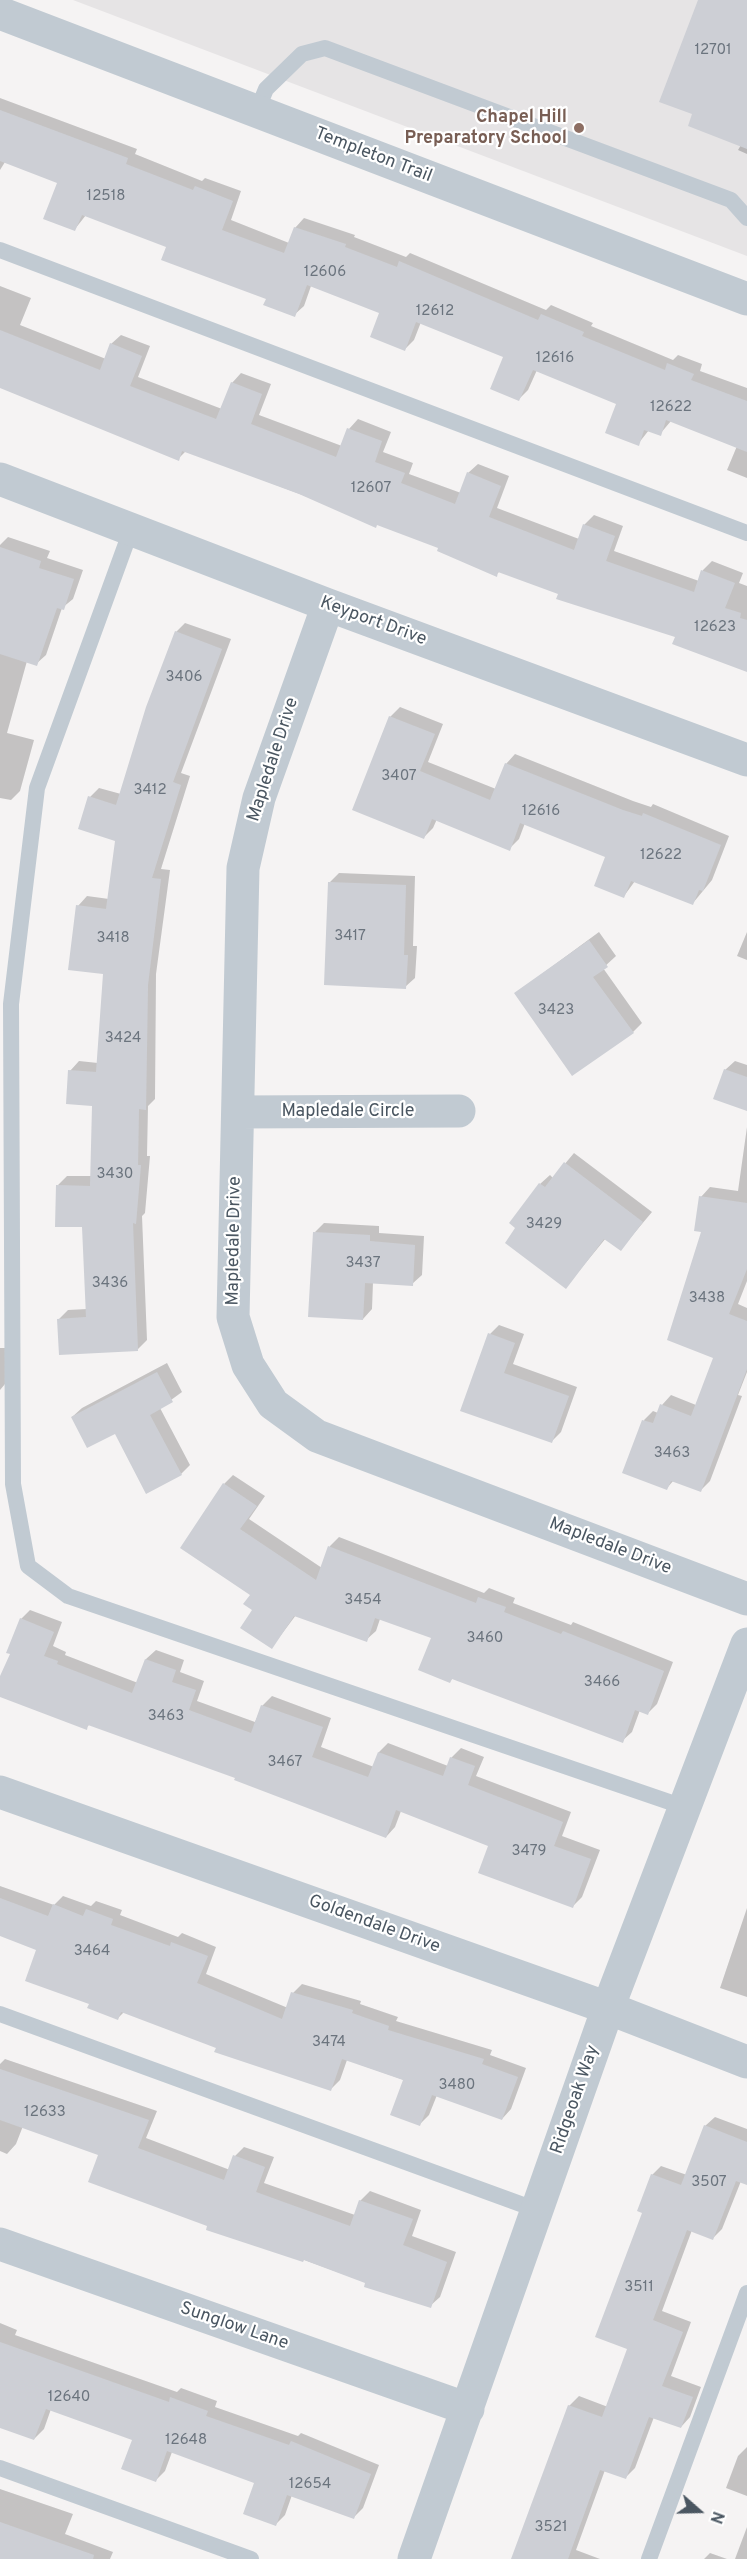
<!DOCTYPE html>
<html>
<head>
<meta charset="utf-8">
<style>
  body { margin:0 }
  #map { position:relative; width:747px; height:2559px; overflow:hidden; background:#f5f3f3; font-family:Overpass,sans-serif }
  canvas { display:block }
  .north { position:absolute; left:669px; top:2481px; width:60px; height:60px; -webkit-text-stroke:4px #fff; paint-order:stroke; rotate:110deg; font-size:16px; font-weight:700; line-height:24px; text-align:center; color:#4a5661 }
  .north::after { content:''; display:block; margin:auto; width:21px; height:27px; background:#4a5661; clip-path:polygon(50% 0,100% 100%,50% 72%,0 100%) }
</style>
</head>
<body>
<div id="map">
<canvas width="747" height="2559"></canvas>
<div class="north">N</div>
</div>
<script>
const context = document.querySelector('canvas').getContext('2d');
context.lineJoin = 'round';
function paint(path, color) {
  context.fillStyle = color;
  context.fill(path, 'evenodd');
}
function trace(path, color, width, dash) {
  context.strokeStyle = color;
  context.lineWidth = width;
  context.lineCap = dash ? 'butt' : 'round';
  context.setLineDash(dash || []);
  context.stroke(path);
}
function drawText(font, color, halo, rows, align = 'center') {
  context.font = font + ' Overpass,sans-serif';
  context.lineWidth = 4.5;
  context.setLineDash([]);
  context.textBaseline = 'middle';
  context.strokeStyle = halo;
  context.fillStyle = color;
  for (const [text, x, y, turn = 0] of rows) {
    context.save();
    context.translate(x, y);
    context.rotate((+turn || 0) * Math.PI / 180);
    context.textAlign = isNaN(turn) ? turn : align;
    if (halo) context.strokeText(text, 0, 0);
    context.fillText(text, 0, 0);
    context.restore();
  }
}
const education = new Path2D(`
  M73 0H747V256Z`);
const shadow = new Path2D(`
  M700 0H747V154L738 150 741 145 694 113Z
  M0 98 137 149 135 154 202 181 205 178 241 191 231 220 289 243 295 228 304 218 355 235 354 237 406 257 410 253 546 310 551 305 593 323 591 326 673 360 678 355 702 364 700 371 747 388V478L727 470 737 446 671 421 660 434 649 430 638 444 618 404 537 370 528 390 519 399 505 356 421 322 414 340 405 349 381 312 311 286 304 306 294 315 268 298 168 246 86 215 75 229 59 182 5 162 0 170Z
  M0 286 31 298 20 325 106 359 111 344 121 335 150 346 138 377 222 409 232 383 241 373 271 384 259 415 342 446 349 429 358 419 391 432 383 452 413 463 409 474 461 493 468 473 478 464 509 476 497 508 579 539 584 525 594 515 623 526 614 551 699 581 703 570 712 561 743 573 739 583 747 586V671L677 636 500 571 496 575 440 547 186 451 178 459 0 387Z
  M8 537 50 551 47 558 83 570 73 599 62 608 46 655 36 664 27 661 7 733 34 740 20 791 11 800 0 798V545Z
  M185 623 231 639 181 773 190 776 161 869 170 870 156 974 155 1099 148 1106 147 1156H150L145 1213 142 1216 147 1340 137 1350 59 1319 68 1310 87 1309 84 1226 58 1185 67 1176H92L94 1104 70 1071 79 1061 98 1063 105 973 78 906 87 896 109 899 116 840 90 797 99 788 121 794 176 632Z
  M400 707 443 724 428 762 496 789 506 764 515 754 633 801 651 807 653 804 729 836 712 880 693 903 635 881 624 896 607 856 525 823 519 839 509 849 437 819 433 828 424 837 390 717Z
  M339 873 415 876 413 946H417L415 978 405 987 330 882Z
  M599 932 616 956 603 968 642 1023 633 1032 516 993Z
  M747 932V960L737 956Z
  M735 1061 747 1065V1109L725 1070Z
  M747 1127V1281L738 1304 747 1308V1372L738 1395 742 1396 710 1481 701 1490 674 1480 667 1488 644 1420 653 1411 658 1413 662 1405 671 1395 696 1405 715 1357 701 1197 710 1187 738 1191Z
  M574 1153 652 1212 621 1249 606 1238 566 1287 540 1184 550 1175 553 1178Z
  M324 1223 379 1226V1233L424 1236 422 1275 412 1284 373 1282 372 1309 363 1319 315 1232Z
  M499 1325 524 1334 513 1364 577 1387 561 1432 551 1442 462 1410 490 1334Z
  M0 1348H7L5 1384 0 1390Z
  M167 1363 182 1392 160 1408 190 1465 181 1474 115 1432 72 1417 82 1408Z
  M233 1475 265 1496 249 1519 322 1568 330 1546 339 1537 484 1593 489 1588 515 1598 513 1603 571 1625 573 1622 673 1662 657 1704 648 1713 640 1710 632 1732 622 1741 453 1678 450 1681 433 1637 380 1619 376 1631 366 1640 296 1615 272 1647 254 1609 224 1484Z
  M30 1610 62 1622 53 1646 66 1652 65 1655 138 1683 146 1659 156 1650 184 1660 180 1672 204 1681 197 1701 255 1722 262 1706 272 1696 331 1718 321 1747 374 1767 379 1752 388 1743 448 1766 451 1758 461 1748 484 1757 476 1776 571 1812 562 1836 600 1850 582 1897 573 1906 490 1845 401 1811 395 1827 386 1837 237 1777 90 1724 86 1728 0 1695V1679L12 1653 21 1619Z
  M0 1886 54 1905 63 1896 91 1906 96 1901 122 1910 120 1915 178 1937 182 1933 216 1947 206 1974 288 2008 293 1993 302 1984 361 2001 360 2004 398 2017 396 2021 492 2050 490 2055 526 2068 511 2109 502 2119 437 2095 429 2115 420 2124 404 2080 347 2060 340 2080 330 2090 125 2011 118 2018 91 2003 38 1949 0 1935Z
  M747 1908V1997L720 1988Z
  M5 2059 157 2111 146 2138 230 2170 235 2156 244 2147 274 2157 264 2183 355 2215 360 2201 370 2191 421 2210 412 2236 456 2252 440 2297 430 2306 209 2225 100 2154 23 2126 16 2144 7 2154 0 2151V2064Z
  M715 2117 747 2129V2183L741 2181 722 2229 713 2238 692 2230 662 2311 691 2322 671 2376 701 2387 690 2417 681 2427 654 2417 635 2468 626 2477 605 2470 576 2550 600 2559H513L569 2406 579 2396 608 2407 629 2348 644 2212 652 2175 661 2166 687 2175 705 2126Z
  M0 2323 17 2330 15 2335 177 2392 181 2388 217 2401 215 2407 298 2436 301 2433 379 2465 363 2508 353 2518 292 2495 285 2515 276 2524 256 2482 172 2452 165 2471 155 2481 134 2439 51 2409 44 2429 34 2439 0 2390Z
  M747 2447V2496L726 2488 738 2456Z
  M0 2489 73 2514 65 2534 113 2552 110 2559H0Z
  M747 2527V2559H735Z
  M710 2553 727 2559H704Z`);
const building = new Path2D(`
  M698 0H747V149L688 126 692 114 659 102Z
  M0 110 128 158 126 164 193 190 195 186 233 201 222 230 284 253 294 227 346 244 345 247 397 267 399 261 538 320 541 314 584 332 582 336 665 370 667 363 694 374 691 380 747 401V452L666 420 661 436 644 430 639 446 605 433 616 404 533 370 519 401 490 389 503 357 416 322 405 351 370 337 379 313 307 285 295 317 263 305 266 299 161 260 166 247 82 215 75 231 43 219 57 183 0 161Z
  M0 330 100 370 110 343 142 356 130 386 216 419 231 382 262 394 251 424 336 457 347 428 382 441 375 462 405 473 401 483 455 504 467 472 501 486 489 517 574 550 583 524 615 536 606 561 694 592 701 570 735 583 725 608 741 613 740 618 747 620V672L672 644 675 637 556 599 558 594 498 572 497 577 437 551 438 548 377 525 376 528 299 494 182 451 179 461 0 388Z
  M0 547 41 561 39 568 74 579 64 610 57 608 37 666 0 654Z
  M175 631 222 649 173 782 181 785 152 878 161 879 148 985 146 1110 139 1109 138 1165H141L136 1224 133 1223 138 1351 59 1355 57 1319 86 1317 82 1227H55L56 1185 90 1186 92 1106 66 1104 68 1070 96 1072 103 974 68 970 76 905 106 909 115 841 78 829 88 796 116 805 146 707Z
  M389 716 435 734 420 771 490 800 505 763 623 810 642 816 643 813 721 845 703 891 699 890 693 905 631 881 624 898 594 886 605 857 520 823 510 851 432 819 424 839 352 810Z
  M328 882 406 885 404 955H408L406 989 324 985Z
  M589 940 608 967 593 977 634 1033 572 1076 514 993Z
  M724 1069 747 1077V1111L713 1099Z
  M564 1162 643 1222 621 1251 604 1239 566 1289 505 1243 515 1228 509 1223 539 1183 545 1187Z
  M699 1196 747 1203V1269L729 1314 747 1321V1369L701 1492 671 1481 667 1490 622 1473 642 1420 653 1423 660 1404 691 1416 713 1358 667 1340 701 1232 694 1231Z
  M313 1232 370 1235V1241L415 1245 413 1286 365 1283 363 1320 308 1317Z
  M488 1333 515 1343 504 1373 569 1396 552 1443 460 1411Z
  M157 1372 173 1402 150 1415 182 1475 146 1494 115 1434 87 1448 71 1417Z
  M223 1483 257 1506 240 1529 316 1580 328 1546 476 1603 478 1597 506 1607 504 1612 561 1634 563 1631 664 1671 648 1715 635 1710 623 1743 452 1679 450 1683 418 1670 431 1638 375 1618 367 1642 294 1616 272 1649 240 1628 252 1610 243 1604 250 1595 180 1548Z
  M20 1618 54 1632 44 1656 58 1661 57 1664 132 1693 145 1659 176 1670 172 1682 196 1690 189 1710 251 1733 261 1705 323 1727 312 1757 368 1777 378 1752 443 1776 450 1757 475 1766 468 1785 563 1822 554 1846 591 1859 573 1908 478 1873 488 1846 396 1810 386 1838 234 1780 235 1778 88 1725 87 1730 0 1697V1676L10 1654 6 1653Z
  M0 1898 48 1916 53 1904 83 1916 86 1909 113 1919 111 1925 170 1946 171 1942 208 1956 197 1983 282 2019 291 1992 353 2010 352 2013 389 2026 388 2030 484 2059 482 2064 518 2077 502 2120 432 2095 420 2126 390 2115 403 2080 342 2059 331 2091 214 2052 216 2048 121 2012 118 2020 87 2008 89 2004 25 1981 36 1950 0 1936Z
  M0 2069 149 2120 138 2148 224 2180 233 2155 265 2167 256 2192 350 2226 359 2200 413 2219 403 2245 447 2262 431 2308 364 2287 365 2283 304 2260 303 2262 206 2230 207 2226 88 2182 98 2155 0 2120Z
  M704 2125 747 2142V2185L736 2181 713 2240 687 2230 653 2320 683 2332 662 2386 693 2397 681 2428 649 2417 626 2479 600 2470 568 2559H511L568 2405 602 2417 627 2349 595 2337 642 2213 637 2211 651 2174 681 2185Z
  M0 2342 169 2402 170 2397 208 2411 206 2416 289 2445 291 2441 371 2474 354 2519 287 2495 276 2526 243 2514 254 2483 167 2451 156 2482 121 2469 132 2440 46 2409 34 2440 0 2428Z
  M0 2522 94 2555 93 2559H0Z`);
const service = new Path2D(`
  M257 111 266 89 302 54 325 48 731 200 747 218
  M0 250 747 533
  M131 530 37 788 11 1004 13 1484 28 1566 68 1596 684 1807
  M0 2014 537 2210
  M0 2468 251 2559
  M649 2559 747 2293`);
const minor = new Path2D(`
  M0 13 747 299
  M0 479 328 605 747 760
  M328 605 259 798 243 868 233 1317 248 1365 273 1404 317 1436 747 1599
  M238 1112 459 1111
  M0 1792 608 2008 747 2062
  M0 2244 468 2409
  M414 2559 608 2008 747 1644`);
const markers = [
  [579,128,6,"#8d6e63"]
];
const numberNames = [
  ["12701",713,51],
  ["12518",106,197],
  ["12606",325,273],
  ["12612",435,312],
  ["12616",555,359],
  ["12622",671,408],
  ["12607",371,489],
  ["12623",715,628],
  ["3406",184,678],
  ["3407",399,777],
  ["3412",150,791],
  ["12616",541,812],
  ["12622",661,856],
  ["3417",350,937],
  ["3418",113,939],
  ["3423",556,1011],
  ["3424",123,1039],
  ["3430",115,1175],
  ["3429",544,1225],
  ["3437",363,1264],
  ["3436",110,1284],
  ["3438",707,1299],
  ["3463",672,1454],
  ["3454",363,1601],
  ["3460",485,1639],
  ["3466",602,1683],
  ["3463",166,1717],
  ["3467",285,1763],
  ["3479",529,1852],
  ["3464",92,1952],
  ["3474",329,2043],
  ["3480",457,2086],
  ["12633",45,2113],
  ["3507",709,2183],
  ["3511",639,2288],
  ["12640",69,2398],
  ["12648",186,2441],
  ["12654",310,2485],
  ["3521",551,2528]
];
const educationNames = [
  ["Chapel Hill",567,118],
  ["Preparatory School",567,139]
];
const streetNames = [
  ["Templeton Trail",373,156,21],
  ["Keyport Drive",373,622,20],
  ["Mapledale Drive",274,760,-72],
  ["Mapledale Circle",348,1112],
  ["Mapledale Drive",235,1241,-89],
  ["Mapledale Drive",610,1547,21],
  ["Goldendale Drive",374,1925,20],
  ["Ridgeoak Way",576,2100,-71],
  ["Sunglow Lane",234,2327,19]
];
paint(education, '#e6e4e5');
paint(shadow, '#0003');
paint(building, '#cdcfd5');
trace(service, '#c1cad2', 16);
trace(minor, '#c1cad2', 33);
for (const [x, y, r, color] of markers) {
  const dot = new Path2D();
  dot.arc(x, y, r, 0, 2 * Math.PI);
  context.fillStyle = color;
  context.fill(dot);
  trace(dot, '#fff', 2);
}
drawText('15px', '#6b747e', null, numberNames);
drawText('bold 18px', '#785e54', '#fff', educationNames, 'right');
drawText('18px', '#4a5661', '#fff', streetNames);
</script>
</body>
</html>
